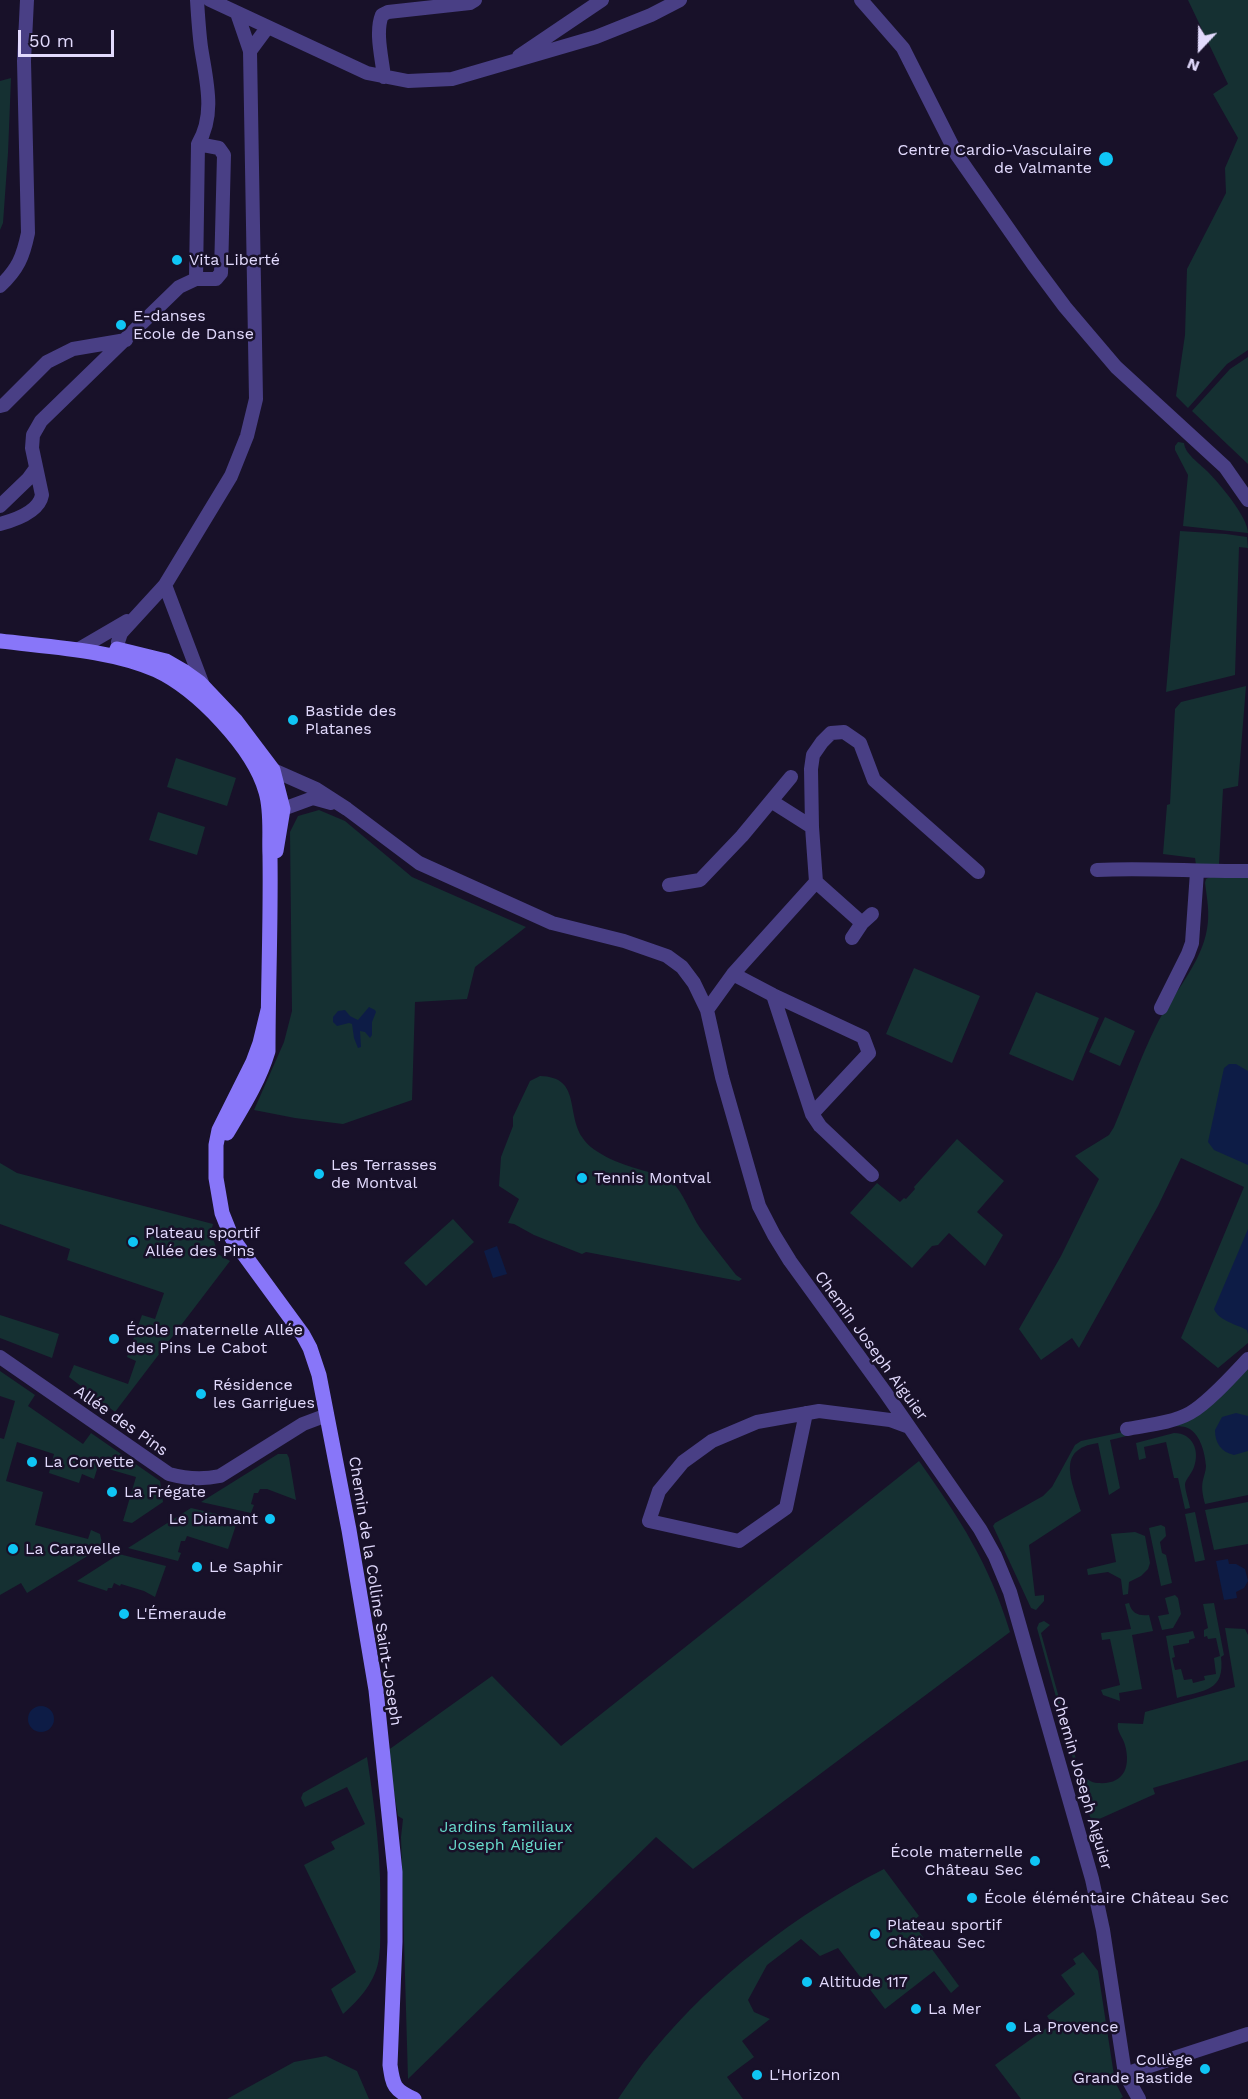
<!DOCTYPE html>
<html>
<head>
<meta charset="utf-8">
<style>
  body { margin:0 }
  #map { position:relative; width:1248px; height:2099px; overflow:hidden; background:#181129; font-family:"Work Sans",sans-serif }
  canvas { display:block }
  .north { position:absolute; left:1170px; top:18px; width:60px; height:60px; -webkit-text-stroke:4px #181129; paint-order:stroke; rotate:202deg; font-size:16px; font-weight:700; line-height:24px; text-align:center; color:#e2dafd }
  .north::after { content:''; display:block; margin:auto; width:21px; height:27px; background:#e2dafd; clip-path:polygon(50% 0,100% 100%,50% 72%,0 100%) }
  .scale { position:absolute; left:18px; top:30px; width:96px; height:27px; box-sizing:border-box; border:3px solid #e2dafd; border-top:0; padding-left:8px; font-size:18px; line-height:21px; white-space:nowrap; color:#e2dafd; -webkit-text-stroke:4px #181129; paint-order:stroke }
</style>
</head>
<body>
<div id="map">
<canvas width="1248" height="2099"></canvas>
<div class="north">N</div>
<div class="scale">50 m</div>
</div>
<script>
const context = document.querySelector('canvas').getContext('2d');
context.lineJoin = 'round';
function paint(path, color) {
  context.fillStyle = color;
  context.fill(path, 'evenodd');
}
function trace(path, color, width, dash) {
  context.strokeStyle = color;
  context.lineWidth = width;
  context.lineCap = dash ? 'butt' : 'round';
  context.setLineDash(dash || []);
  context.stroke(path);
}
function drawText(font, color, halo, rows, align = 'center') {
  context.font = font + ' "Work Sans",sans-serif';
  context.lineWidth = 5;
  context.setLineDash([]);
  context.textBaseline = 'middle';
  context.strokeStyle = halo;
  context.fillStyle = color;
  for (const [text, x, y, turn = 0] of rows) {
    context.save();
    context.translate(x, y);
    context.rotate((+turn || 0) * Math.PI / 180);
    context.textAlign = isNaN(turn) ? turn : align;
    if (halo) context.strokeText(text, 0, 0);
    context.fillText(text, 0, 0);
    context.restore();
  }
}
const green = new Path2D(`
  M1188 0H1248V350L1227 364 1188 408 1176 396 1185 335 1187 269 1226 193 1225 168 1238 138 1213 94 1228 84Z
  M11 78 8 153 3 223 0 230V81Z
  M1248 357V464L1192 411 1230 369Z
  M1178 442 1184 443C1185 454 1199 463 1207 471 1219 483 1248 517 1248 533L1183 526 1188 475 1175 450V446Z
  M1180 531 1226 534 1247 537 1248 548 1239 547 1235 675 1166 692Z
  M1246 686 1238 786 1223 789 1219 864H1248V867L1196 865 1195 858 1163 854 1167 805 1170 804 1175 709 1181 702Z
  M176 758 236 778 227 806 167 787Z
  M319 810 345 821 412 877 526 927 475 967 467 999 415 1002 412 1100 343 1124 295 1118 254 1110 284 1042 292 1011 290 832 298 816Z
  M158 812 205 827 197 855 149 840Z
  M1212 876H1248V1343L1218 1368 1181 1338 1244 1187 1181 1158 1158 1206 1079 1348 1072 1338 1041 1360 1019 1329 1061 1256 1099 1179 1075 1156 1109 1135 1114 1127C1128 1094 1140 1058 1156 1026 1172 994 1201 965 1207 929 1210 914 1207 898 1205 883L1206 879Z
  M914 968 980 996 952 1063 886 1034Z
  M1036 992 1099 1018 1073 1081 1009 1054Z
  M1105 1017 1135 1031 1120 1066 1089 1052Z
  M540 1076C581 1077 566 1112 582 1137 593 1155 626 1166 645 1171 654 1174 664 1176 671 1181 684 1193 690 1213 700 1228 711 1244 724 1259 736 1275L742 1279 739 1281 586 1252 582 1254 534 1235 514 1224 508 1223 519 1199 499 1186 501 1157 513 1126V1117L530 1081Z
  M957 1139 1004 1181 977 1212 1003 1235 985 1266 949 1233 938 1245 932 1246 912 1268 850 1213 877 1183 900 1202 904 1198 906 1199 915 1189 914 1187Z
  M0 1163 17 1173 213 1224 211 1232 218 1254 230 1261 115 1412 69 1377 74 1365 128 1384 136 1361 127 1357 142 1315 155 1319 164 1293 67 1260 70 1249 0 1224Z
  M453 1219 474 1242 426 1286 404 1263Z
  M0 1315 59 1334 52 1358 0 1338Z
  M1248 1364V1495L1205 1504C1203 1496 1201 1488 1203 1480 1204 1475 1206 1471 1206 1466 1205 1453 1200 1431 1185 1427 1169 1423 1128 1436 1110 1440L1120 1488 1109 1495 1098 1443C1055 1449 1072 1481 1081 1511L1029 1545 1035 1596 1044 1595V1601L1036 1610 1031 1608 993 1526 995 1523 1043 1496 1052 1487 1075 1445 1081 1441 1169 1422Z
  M0 1371 35 1395 28 1406 83 1444 91 1433 160 1481 163 1502 132 1523 123 1521 136 1477 98 1466 94 1479 82 1474 79 1483 49 1473 54 1454 17 1442 6 1481 43 1492 35 1525 88 1539 91 1530 100 1534 102 1543 94 1552 27 1593 21 1583 0 1595V1438L4 1439 15 1401 0 1396Z
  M1174 1433C1193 1433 1200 1451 1194 1467 1192 1473 1186 1479 1185 1484 1185 1491 1189 1501 1190 1508L1185 1509 1178 1478H1174L1166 1442 1144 1447 1146 1458 1139 1460 1136 1443Z
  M278 1454H287L289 1458 296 1500 267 1489H260L258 1493H254L251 1504 254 1505 251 1513 201 1502Z
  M919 1461C960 1519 989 1563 1010 1632L693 1869 656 1837 408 2079 401 1837 403 1819 398 1816 387 1751 492 1676 561 1746Z
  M1248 1502V1544L1214 1550 1205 1510Z
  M191 1508 238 1519 228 1549 187 1536 185 1541H181L178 1552 181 1553 178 1561 128 1548Z
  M1195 1512 1205 1560 1195 1562 1185 1514Z
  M1161 1525 1165 1527 1166 1536 1160 1542 1162 1553 1166 1555 1172 1583 1161 1586 1149 1528Z
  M1135 1532 1145 1536 1150 1563 1148 1569 1141 1576 1129 1582 1128 1594 1123 1595 1121 1579 1108 1572 1088 1575 1087 1569 1116 1562 1111 1534Z
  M119 1554 166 1566 155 1597 144 1591 121 1584 120 1586 114 1583 112 1588H108L107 1591 77 1581Z
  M1175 1595 1178 1598 1181 1614 1173 1628 1162 1630 1158 1616 1169 1614 1165 1598Z
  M1129 1603C1132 1614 1139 1616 1149 1615L1153 1631 1132 1635 1142 1689 1119 1693 1120 1701 1103 1695 1101 1690 1120 1685 1110 1639 1102 1640 1101 1633 1131 1629 1125 1604Z
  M1214 1603 1224 1655 1221 1657C1225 1691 1205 1690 1177 1698L1166 1636 1193 1631 1195 1638 1189 1640V1643L1173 1646 1175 1657 1172 1658 1175 1670 1181 1669 1184 1680 1192 1679 1193 1683 1205 1680 1204 1676 1216 1674 1214 1658 1220 1656 1216 1638 1208 1639 1207 1636 1204 1637V1630L1208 1628 1203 1604Z
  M1044 1621 1050 1625 1041 1633 1079 1770C1084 1777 1090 1783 1098 1783 1124 1785 1131 1767 1125 1745 1123 1737 1116 1731 1118 1723L1143 1724 1145 1712 1235 1687 1225 1628 1245 1629 1248 1635V1760L1153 1788 1155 1794 1097 1820 1094 1827 1086 1806 1037 1628 1039 1623Z
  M367 1757C375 1810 382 1862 380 1916 380 1930 381 1944 379 1958 376 1981 360 1999 343 2014L331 1989 356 1972 304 1865 335 1849 331 1842 365 1824 347 1787 305 1807 301 1798 303 1793Z
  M884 1869 919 1916 912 1922 959 1986 951 1993 934 1971 885 2009 838 1948 820 1956 801 1939 767 1965 748 2000 754 2012 770 2019 742 2041 754 2057 727 2077 743 2099H618C629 2083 640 2066 653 2051 716 1975 796 1914 884 1869Z
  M1083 1952 1098 1971 1115 2082 1123 2097 1120 2099H1021L995 2065 1052 2024 1047 2016 1075 1994 1061 1975 1076 1964 1073 1959Z
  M326 2056 357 2071 369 2099H227L294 2062Z`);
const water = new Path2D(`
  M369 1007 375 1010 376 1012 372 1022V1035L370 1038 365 1032 360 1031 361 1047 358 1048 354 1038 352 1024 349 1023 337 1026 333 1022V1017L338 1011 345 1010 350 1016 358 1020Z
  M1229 1064H1236L1248 1071V1165L1214 1150 1208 1142 1224 1068Z
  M1248 1229V1334L1247 1330C1236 1324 1219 1321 1214 1309Z
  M497 1246 507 1274 493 1278 484 1251Z
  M1236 1413 1248 1416V1451L1234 1455C1221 1452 1215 1443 1215 1430L1222 1417Z
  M1228 1559 1229 1564H1236L1245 1569 1248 1581 1244 1588 1236 1592 1237 1598 1224 1600 1216 1561Z
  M28 1719a13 13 0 1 1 26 0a13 13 0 1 1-26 0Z`);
const street = new Path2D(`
  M210 0 367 73 408 81 452 79 596 37 651 15 680 0
  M861 0 903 48 957 155 1033 264 1065 307 1116 367 1225 467 1248 500
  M237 13 250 51
  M519 56 602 0
  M384 77C382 58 375 32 382 15L388 12 470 3 475 0
  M196 279 198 144C216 114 206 80 201 47 199 32 198 16 197 0
  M0 286C18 269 23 257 28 233L24 61 27 0
  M0 406 4 405 47 362 73 349 126 340
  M0 506 28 479 36 468
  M0 524C15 520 39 512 42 495L32 448 33 435 41 421 179 287 196 279H216L221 273 224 155 219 148 198 144
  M165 585 204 688
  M79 649 127 621
  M120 658 118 642 121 633 165 585 231 476 247 436 256 399 250 51 267 28
  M271 777 273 770 316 789 347 809 419 863 552 923 624 941 667 956 682 967 694 983 707 1010 722 1077 759 1206 774 1235 790 1261 885 1392 980 1529 995 1556 1010 1592 1092 1879 1103 1930 1125 2074 1139 2099
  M771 801 812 827
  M274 803 283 809 313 798 331 803
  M1097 870C1147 867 1198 872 1248 871
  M816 882 862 923
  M669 885 700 880 742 836 791 777
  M852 938 862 923 872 914
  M733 974 773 995 863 1037 869 1053 812 1114
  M773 995 812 1114 820 1126 872 1175
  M1161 1008 1188 954 1192 943 1197 872
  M707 1010 733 974 816 882 812 827 811 769 813 755 822 742 831 733 844 732 860 743 874 780 978 872
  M0 1357 169 1474C187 1479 202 1480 220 1476L303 1424 327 1415
  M806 1413 786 1508 739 1541 649 1521 659 1491 683 1462 712 1441 757 1422 819 1411 890 1420 909 1427
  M1127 1429C1148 1425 1172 1423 1190 1413 1208 1403 1234 1374 1248 1359
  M1125 2074 1248 2034`);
const secondary = new Path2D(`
  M0 641C49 647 112 650 156 670 197 689 254 748 266 792 272 812 269 836 270 856 271 921 268 986 268 1051 259 1081 243 1106 227 1133
  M117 649 166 661 185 672 199 682 236 721 273 770 283 809 276 851
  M268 1010 260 1043 253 1062 219 1130 216 1145V1178L222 1213 232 1238 303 1335 310 1348 319 1375 349 1530 376 1690 395 1872V1942L390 2065C393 2086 394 2090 414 2099`);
const markers = [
  [1106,159,8,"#0fc5f5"],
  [177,260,6,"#0fc5f5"],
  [121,325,6,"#0fc5f5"],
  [293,720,6,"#0fc5f5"],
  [319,1174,6,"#0fc5f5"],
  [582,1178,6,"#0fc5f5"],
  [133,1242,6,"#0fc5f5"],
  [114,1339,6,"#0fc5f5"],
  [201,1394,6,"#0fc5f5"],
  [32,1462,6,"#0fc5f5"],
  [112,1492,6,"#0fc5f5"],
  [270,1519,6,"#0fc5f5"],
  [13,1549,6,"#0fc5f5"],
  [197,1567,6,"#0fc5f5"],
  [124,1614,6,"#0fc5f5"],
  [1035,1861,6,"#0fc5f5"],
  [972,1898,6,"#0fc5f5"],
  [875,1934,6,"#0fc5f5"],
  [807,1982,6,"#0fc5f5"],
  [916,2009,6,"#0fc5f5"],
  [1011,2027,6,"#0fc5f5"],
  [1205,2069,6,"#0fc5f5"],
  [757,2075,6,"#0fc5f5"]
];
const poiNames = [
  ["Centre Cardio-Vasculaire",1092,150,"right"],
  ["de Valmante",1092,168,"right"],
  ["Vita Liberté",189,260],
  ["E-danses",133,316],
  ["Ecole de Danse",133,334],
  ["Bastide des",305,711],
  ["Platanes",305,729],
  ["Les Terrasses",331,1165],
  ["de Montval",331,1183],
  ["Tennis Montval",594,1178],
  ["Plateau sportif",145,1233],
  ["Allée des Pins",145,1251],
  ["École maternelle Allée",126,1330],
  ["des Pins Le Cabot",126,1348],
  ["Résidence",213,1385],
  ["les Garrigues",213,1403],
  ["La Corvette",44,1462],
  ["La Frégate",124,1492],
  ["Le Diamant",258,1519,"right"],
  ["La Caravelle",25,1549],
  ["Le Saphir",209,1567],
  ["L'Émeraude",136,1614],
  ["École maternelle",1023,1852,"right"],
  ["Château Sec",1023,1870,"right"],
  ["École éléméntaire Château Sec",984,1898],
  ["Plateau sportif",887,1925],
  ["Château Sec",887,1943],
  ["Altitude 117",819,1982],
  ["La Mer",928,2009],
  ["La Provence",1023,2027],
  ["Collège",1193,2060,"right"],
  ["Grande Bastide",1193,2078,"right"],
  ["L'Horizon",769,2075]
];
const streetNames = [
  ["Chemin Joseph Aiguier",871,1346,54],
  ["Allée des Pins",121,1421,35],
  ["Chemin de la Colline Saint-Joseph",375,1591,81],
  ["Chemin Joseph Aiguier",1082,1783,74]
];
const parkNames = [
  ["Jardins familiaux",506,1827],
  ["Joseph Aiguier",506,1845]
];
paint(green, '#153032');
paint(water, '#0d1c46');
trace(street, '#493f85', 14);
trace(secondary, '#8876f9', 15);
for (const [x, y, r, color] of markers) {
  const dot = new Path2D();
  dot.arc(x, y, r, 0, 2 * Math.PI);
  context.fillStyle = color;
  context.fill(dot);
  trace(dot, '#181129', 2);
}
drawText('16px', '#e2dafd', '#181129', poiNames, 'left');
drawText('16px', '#e2dafd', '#181129', streetNames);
drawText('16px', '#68dccc', '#181129', parkNames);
</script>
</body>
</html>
